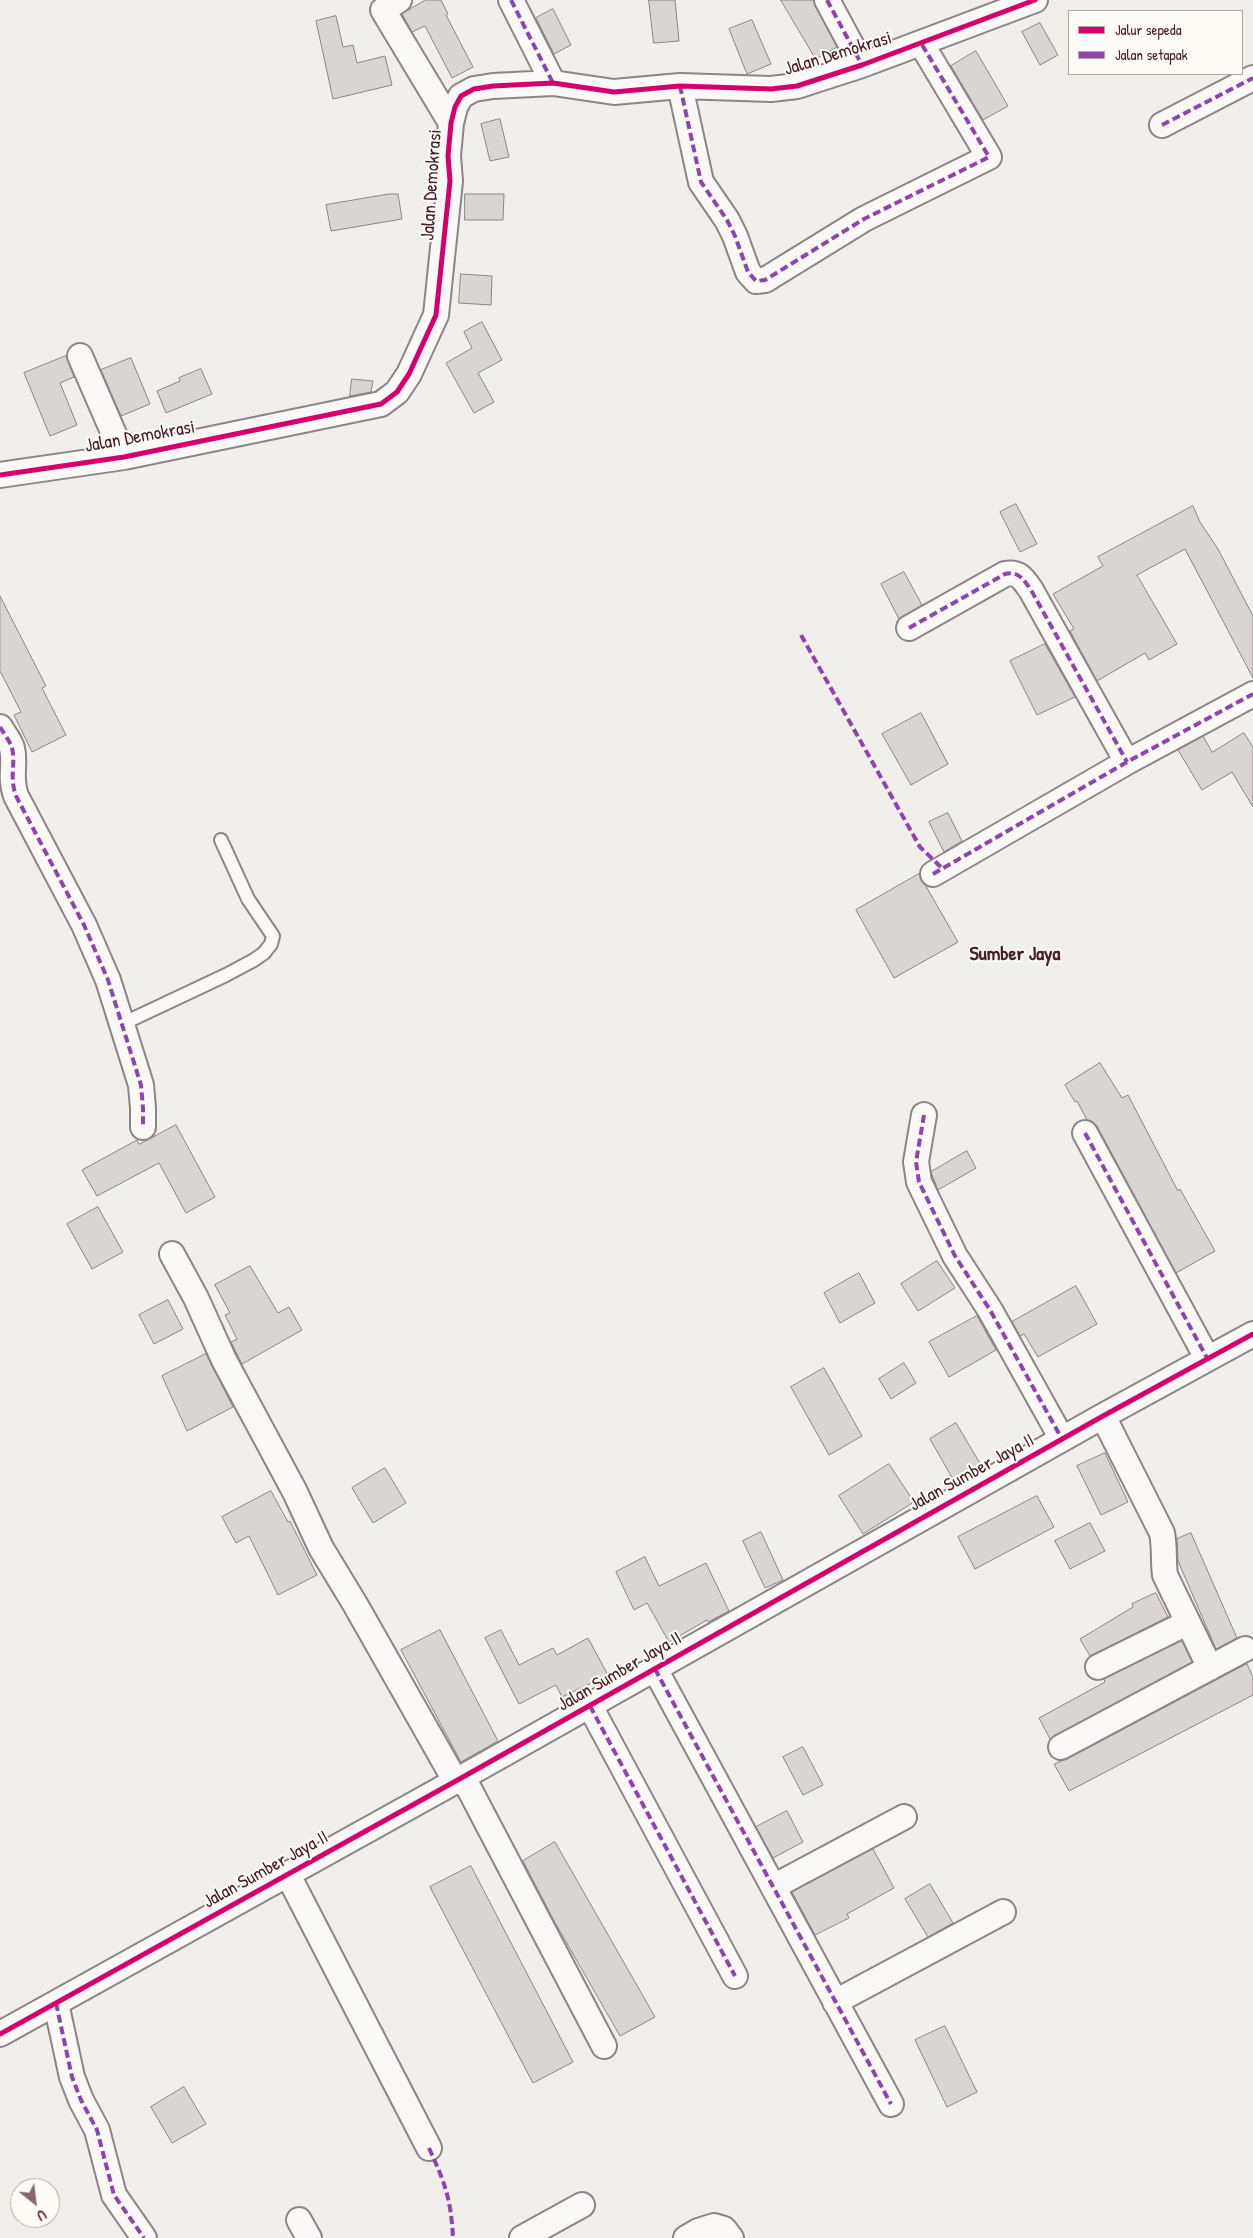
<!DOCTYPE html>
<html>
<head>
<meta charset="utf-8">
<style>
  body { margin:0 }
  #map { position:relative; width:1253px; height:2238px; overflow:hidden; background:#f1efec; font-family:"Patrick Hand",sans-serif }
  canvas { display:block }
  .legend { position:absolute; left:1068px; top:10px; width:175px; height:65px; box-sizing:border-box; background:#fdfcf7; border:1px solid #b5a4a5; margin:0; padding:6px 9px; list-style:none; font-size:15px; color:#4a1f2b }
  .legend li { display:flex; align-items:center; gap:10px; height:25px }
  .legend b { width:25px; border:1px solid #b5a4a5 }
  .north { position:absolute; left:10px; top:2178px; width:50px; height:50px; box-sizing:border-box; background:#fdfcf7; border:1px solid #b5a4a5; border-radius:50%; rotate:151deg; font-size:14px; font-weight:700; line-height:20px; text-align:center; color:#4a1f2b }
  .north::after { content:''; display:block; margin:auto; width:18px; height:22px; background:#84686f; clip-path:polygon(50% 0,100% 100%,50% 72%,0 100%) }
</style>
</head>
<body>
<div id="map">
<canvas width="1253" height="2238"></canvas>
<ul class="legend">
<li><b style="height:6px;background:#d6006c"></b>Jalur sepeda</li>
<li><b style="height:6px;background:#8e44ad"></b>Jalan setapak</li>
</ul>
<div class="north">U</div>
</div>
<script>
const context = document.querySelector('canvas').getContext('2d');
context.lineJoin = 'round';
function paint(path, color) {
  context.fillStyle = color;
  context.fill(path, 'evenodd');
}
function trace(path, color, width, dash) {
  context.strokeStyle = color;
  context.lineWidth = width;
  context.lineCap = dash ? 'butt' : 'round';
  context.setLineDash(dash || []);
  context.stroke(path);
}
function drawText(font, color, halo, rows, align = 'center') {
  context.font = font + ' "Patrick Hand",sans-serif';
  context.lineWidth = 4;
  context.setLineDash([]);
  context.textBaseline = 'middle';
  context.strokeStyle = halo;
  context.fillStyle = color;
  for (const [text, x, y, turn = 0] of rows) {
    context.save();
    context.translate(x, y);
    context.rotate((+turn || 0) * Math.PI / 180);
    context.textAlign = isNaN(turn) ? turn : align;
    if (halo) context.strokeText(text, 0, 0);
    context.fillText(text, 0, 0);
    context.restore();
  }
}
const building = new Path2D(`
  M426 0H441L448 14 446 15 473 67 452 78 425 26 412 32 402 14Z
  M649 0H675L679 41 654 43Z
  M781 0H813L837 47 816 59Z
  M553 9 571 45 554 54 536 18Z
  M336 16 343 47 353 45 357 63 385 56 392 85 333 99 316 21Z
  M752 20 771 64 747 74 729 29Z
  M1040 23 1058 55 1040 65 1022 32Z
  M976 51 1008 106 983 120 951 66Z
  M500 119 509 157 490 161 481 124Z
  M389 194H398L402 219 331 231 326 205Z
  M465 194H504L503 220H465Z
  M461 274 492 276 491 305 459 303Z
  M482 322 502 360 478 373 494 402 474 413 446 363 472 348 464 332Z
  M66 356 74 377 60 383 77 425 50 436 24 373Z
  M131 358 150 404 121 416 101 370Z
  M201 369 212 394 166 413 157 391 180 381 179 378Z
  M352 379 373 381 371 392 350 396Z
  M1016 504 1037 544 1020 552 1000 512Z
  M1193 506 1200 522 1218 549 1253 616V678L1185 549 1137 575 1177 644 1149 660 1145 653 1097 681 1070 631 1074 629 1053 594 1103 566 1098 557Z
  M904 572 922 605 899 619 881 584Z
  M0 596 46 686 42 688 66 735 32 752 14 715 21 712 0 671Z
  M1045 644 1075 697 1037 715 1010 661Z
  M921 713 948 764 911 785 882 734Z
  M1244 733 1253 747V807L1232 772 1202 790 1178 750 1203 736 1212 752Z
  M948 813 962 841 944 852 929 822Z
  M919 874 958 942 894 978 856 910Z
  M1100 1063 1122 1098 1128 1095 1178 1191 1180 1189 1215 1251 1176 1273 1097 1126 1093 1122 1087 1120 1077 1101 1075 1102 1065 1085Z
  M176 1125 215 1197 186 1213 159 1163 97 1196 82 1170 137 1140 139 1144Z
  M967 1151 976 1168 938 1190 931 1172Z
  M98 1207 123 1252 92 1269 67 1224Z
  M937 1261 955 1288 918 1311 901 1284Z
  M250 1266 278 1313 289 1307 302 1330 242 1364 231 1342 237 1339 225 1315 230 1313 215 1285Z
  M859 1273 875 1303 840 1323 824 1293Z
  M1076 1286 1097 1324 1038 1357 1024 1334 1020 1336 1012 1322Z
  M168 1300 183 1329 154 1344 139 1315Z
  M977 1316 996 1350 949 1377 929 1342Z
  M206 1354 233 1407 187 1431 162 1376Z
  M904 1363 916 1383 891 1399 879 1379Z
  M824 1368 862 1436 829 1455 791 1387Z
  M956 1423 981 1465 954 1481 930 1439Z
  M1105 1453 1128 1502 1101 1515 1077 1466Z
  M889 1464 914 1502 863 1534 839 1496Z
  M385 1468 406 1503 373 1523 352 1488Z
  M271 1491 288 1522 290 1521 317 1575 278 1595 249 1536 236 1543 222 1517Z
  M1037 1496 1054 1527 975 1569 958 1537Z
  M1090 1523 1105 1551 1070 1569 1055 1541Z
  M761 1532 783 1580 765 1588 743 1541Z
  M1191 1533 1237 1638 1216 1649 1178 1561 1177 1539Z
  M645 1557 659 1586 706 1563 729 1611 708 1622 707 1620 669 1642 647 1603 634 1610 616 1572Z
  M1156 1593 1168 1617 1090 1656 1080 1639 1133 1607 1132 1604Z
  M440 1630 498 1741 461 1762 401 1650Z
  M501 1630 519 1665 553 1648 557 1655 588 1638 608 1675 562 1697 556 1685 519 1704 485 1638Z
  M1182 1641 1192 1662 1050 1739 1039 1718 1105 1682 1104 1679Z
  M1247 1664 1253 1677V1695L1069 1791 1054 1764 1067 1759Z
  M803 1747 823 1785 803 1795 783 1757Z
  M787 1811 803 1842 773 1858 756 1827Z
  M555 1842 655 2017 620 2036 553 1919 523 1861Z
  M873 1849 894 1888 847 1914 849 1918 815 1935 792 1892Z
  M471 1866 573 2062 533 2083 430 1887Z
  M930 1884 953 1923 928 1937 905 1899Z
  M945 2026 977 2092 947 2107 915 2040Z
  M184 2087 206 2124 172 2143 151 2107Z`);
const service = new Path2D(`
  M122 1024 226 975 254 960 264 953 271 944 273 936 248 899 221 840`);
const minor = new Path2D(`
  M399 0 383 10 451 123
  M511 0 553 83
  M827 0 862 65
  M680 86 701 182 727 220 735 236 748 272 756 281 765 280 864 219 989 157 921 43
  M1162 125 1253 78
  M80 356 124 457
  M0 475 124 457 381 404 397 392 409 374 436 315 450 181 448 156 451 123 455 107 461 96 474 89 493 86 553 83 614 92 680 86 771 89 797 86 862 65 1035 0
  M909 628 1005 574C1019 571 1023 579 1031 590L1127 762
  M0 727C4 734 10 741 12 748 16 765 9 776 16 796L84 925 108 980 141 1085 143 1108V1127
  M933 874 1127 762 1253 694
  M924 1115 916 1162 919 1182 955 1256 990 1310 1062 1439
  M1085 1133 1207 1358
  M172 1254 196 1298 224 1360 295 1492 321 1548 355 1604 456 1782
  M1103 1416 1162 1533C1165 1547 1163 1561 1165 1575L1210 1668
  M1098 1667 1187 1623
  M655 1669 891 2104
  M590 1706 735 1976
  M1061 1747 1245 1649
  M463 1777 604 2046
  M288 1875 429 2148
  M773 1887 904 1817
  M835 2002 1003 1912
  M56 2003 72 2077 81 2100 97 2130 114 2195 144 2238
  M0 2034 463 1777 1103 1416 1253 1334
  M299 2220 309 2238
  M522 2238 582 2205
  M686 2238 698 2231 714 2226 724 2229 731 2238`);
const quiet = new Path2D(`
  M511 0 553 83
  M827 0 862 65
  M680 86 701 182 727 220 735 236 748 272 756 281 765 280 864 219 989 157 921 43
  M1162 125 1253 78
  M909 628 1005 574C1019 571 1023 579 1031 590L1127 762
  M801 635 920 847 943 869
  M0 727C4 734 10 741 12 748 16 765 9 776 16 796L84 925 108 980 141 1085 143 1108V1127
  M933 874 1127 762 1253 694
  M924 1115 916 1162 919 1182 955 1256 990 1310 1062 1439
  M1085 1133 1207 1358
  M655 1669 891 2104
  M590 1706 735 1976
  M56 2003 72 2077 81 2100 97 2130 114 2195 144 2238
  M429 2148C445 2183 451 2199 453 2238`);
const cycleway = new Path2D(`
  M0 475 124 457 381 404 397 392 409 374 436 315 450 181 448 156 451 123 455 107 461 96 474 89 493 86 553 83 614 92 680 86 771 89 797 86 862 65 1035 0
  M0 2034 463 1777 1103 1416 1253 1334`);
const streetNames = [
  ["Jalan Demokrasi",838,54,-17],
  ["Jalan Demokrasi",432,185,-86],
  ["Jalan Demokrasi",140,437,-10],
  ["Jalan Sumber Jaya II",972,1473,-29],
  ["Jalan Sumber Jaya II",620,1672,-30],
  ["Jalan Sumber Jaya II",266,1870,-29]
];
const neighbourhoodNames = [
  ["Sumber Jaya",1015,955]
];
paint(building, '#d8d5d3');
trace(building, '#8d8485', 1);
trace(service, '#8d8485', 16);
trace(minor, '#8d8485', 28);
trace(service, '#faf9f7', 12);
trace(minor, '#faf9f7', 24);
trace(quiet, '#8e44ad', 4, [8, 4]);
trace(cycleway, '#d6006c', 5);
drawText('19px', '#4a1f2b', '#fdfcf7', streetNames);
drawText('bold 20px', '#4a1f2b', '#fdfcf7', neighbourhoodNames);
</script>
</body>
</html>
